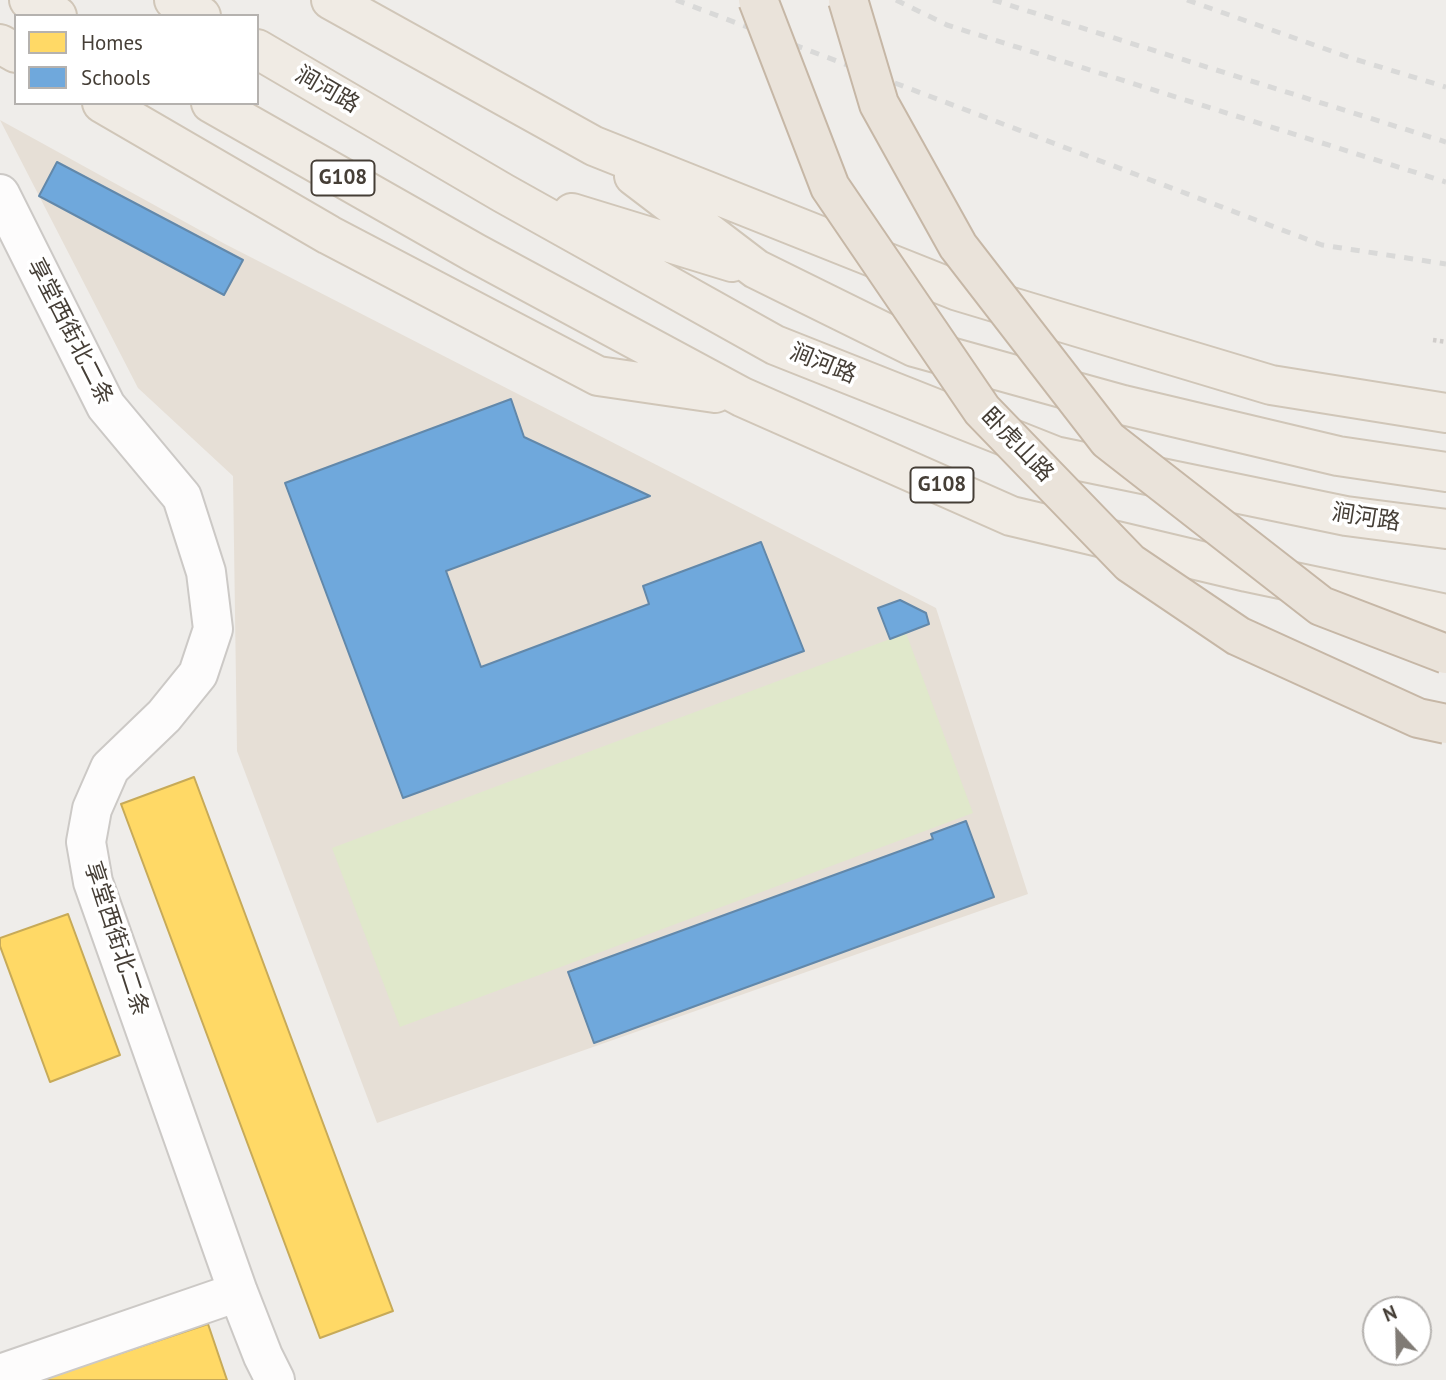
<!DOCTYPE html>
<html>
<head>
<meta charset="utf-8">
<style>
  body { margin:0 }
  #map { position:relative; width:1446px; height:1380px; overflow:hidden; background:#efedea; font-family:"PT Sans",sans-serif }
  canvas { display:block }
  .legend { position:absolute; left:14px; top:14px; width:245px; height:91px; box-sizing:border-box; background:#fff; border:2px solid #b5b2af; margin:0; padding:9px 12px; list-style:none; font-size:21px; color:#453e36 }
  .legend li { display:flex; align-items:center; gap:14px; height:35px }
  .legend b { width:35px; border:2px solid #b5b2af }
  .north { position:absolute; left:1362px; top:1296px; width:70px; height:70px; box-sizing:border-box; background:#fff; border:2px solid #b5b2af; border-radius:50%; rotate:338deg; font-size:19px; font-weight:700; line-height:28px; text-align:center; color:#453e36 }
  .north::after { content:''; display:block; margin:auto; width:24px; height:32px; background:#807b75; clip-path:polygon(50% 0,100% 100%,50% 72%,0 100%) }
</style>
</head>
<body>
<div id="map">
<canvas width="1446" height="1380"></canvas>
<ul class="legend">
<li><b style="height:19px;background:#ffd966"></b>Homes</li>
<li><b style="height:19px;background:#6fa8dc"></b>Schools</li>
</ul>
<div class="north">N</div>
</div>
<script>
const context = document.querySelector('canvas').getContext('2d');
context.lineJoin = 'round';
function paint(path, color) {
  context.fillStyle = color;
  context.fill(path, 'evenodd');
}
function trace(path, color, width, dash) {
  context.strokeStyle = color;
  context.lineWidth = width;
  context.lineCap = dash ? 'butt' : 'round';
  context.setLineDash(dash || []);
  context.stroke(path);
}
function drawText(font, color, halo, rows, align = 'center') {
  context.font = font + ' "PT Sans","Noto Sans SC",sans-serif';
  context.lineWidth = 7;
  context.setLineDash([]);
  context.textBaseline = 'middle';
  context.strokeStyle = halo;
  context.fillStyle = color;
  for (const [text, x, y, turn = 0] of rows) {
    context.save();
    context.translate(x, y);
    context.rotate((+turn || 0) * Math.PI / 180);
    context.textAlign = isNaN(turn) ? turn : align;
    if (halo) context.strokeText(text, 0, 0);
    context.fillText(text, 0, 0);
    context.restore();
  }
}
const education = new Path2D(`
  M0 120 225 244 936 608 1028 894 377 1123 237 751 233 476 138 388Z`);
const green = new Path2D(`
  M906 633 973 813 400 1027 332 848Z`);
const homes = new Path2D(`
  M194 777 393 1311 320 1338 121 804Z
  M68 914 120 1055 50 1082 0 946V938Z
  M208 1324 227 1380H40Z`);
const schools = new Path2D(`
  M57 162 243 260 224 295 39 196Z
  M511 399 524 437 650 496 446 571 481 667 649 604 643 586 761 542 804 651 403 798 285 483Z
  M900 600 926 613 929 624 890 639 878 608Z
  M966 821 994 897 594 1043 568 972 933 839 931 834Z`);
const path = new Path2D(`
  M1433 340 1446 342`);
const minor = new Path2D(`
  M0 194 106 406 182 497 206 572 213 629 198 674 164 716 110 768 92 809 86 842 93 882 238 1292 263 1356 275 1380
  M0 1374 238 1292`);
const major = new Path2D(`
  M29 0 57 16
  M174 0 201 16
  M331 0 594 146 958 291 1271 385 1446 413
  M0 44 16 53
  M257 49 503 193 775 345 1055 456 1346 516 1446 529
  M102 103 329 235 598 376 715 393
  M211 103 475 253 742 397 1011 516 1247 572 1446 614
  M634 176 756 269 914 347 1123 405 1338 456 1446 472
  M572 213 732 262`);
const rail = new Path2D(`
  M676 0 1322 245 1446 264
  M896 0 947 25 1446 182
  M993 0 1446 142
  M1187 0 1351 58 1446 87`);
const highwayBridge = new Path2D(`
  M758 0 830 187 982 410 1130 563 1238 636 1418 718 1446 724
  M848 0 879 104 958 246 1108 440 1321 606 1446 654`);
const shields = [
  [343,178,63],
  [942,485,63]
];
const shieldNames = [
  ["G108",343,178],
  ["G108",942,485]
];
const streetNames = [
  ["涧河路",327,90,30],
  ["享堂西街北二条",70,332,63],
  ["涧河路",823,364,22],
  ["卧虎山路",1017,445,46],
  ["涧河路",1366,518,9],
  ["享堂西街北二条",116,939,72]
];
paint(education, '#e6dfd6');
paint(green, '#e0e8cb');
paint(homes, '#ffd966');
trace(homes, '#c7aa58', 2);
paint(schools, '#6fa8dc');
trace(schools, '#6288aa', 2);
trace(minor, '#ccc9c6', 42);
trace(major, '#d0c6b8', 42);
trace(path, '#d0cdcb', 4.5, [3.5, 3.5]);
trace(minor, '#fdfcfc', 38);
trace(major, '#f0ebe4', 38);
trace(rail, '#d9d9d8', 5, [9, 9]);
trace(highwayBridge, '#c6b7a6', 42, []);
trace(highwayBridge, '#eae3da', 38);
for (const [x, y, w] of shields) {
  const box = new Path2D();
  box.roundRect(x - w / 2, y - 17.5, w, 35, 5);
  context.fillStyle = '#fff';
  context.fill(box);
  trace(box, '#453e36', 2);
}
drawText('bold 21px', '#453e36', null, shieldNames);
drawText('23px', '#453e36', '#fff', streetNames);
</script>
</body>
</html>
